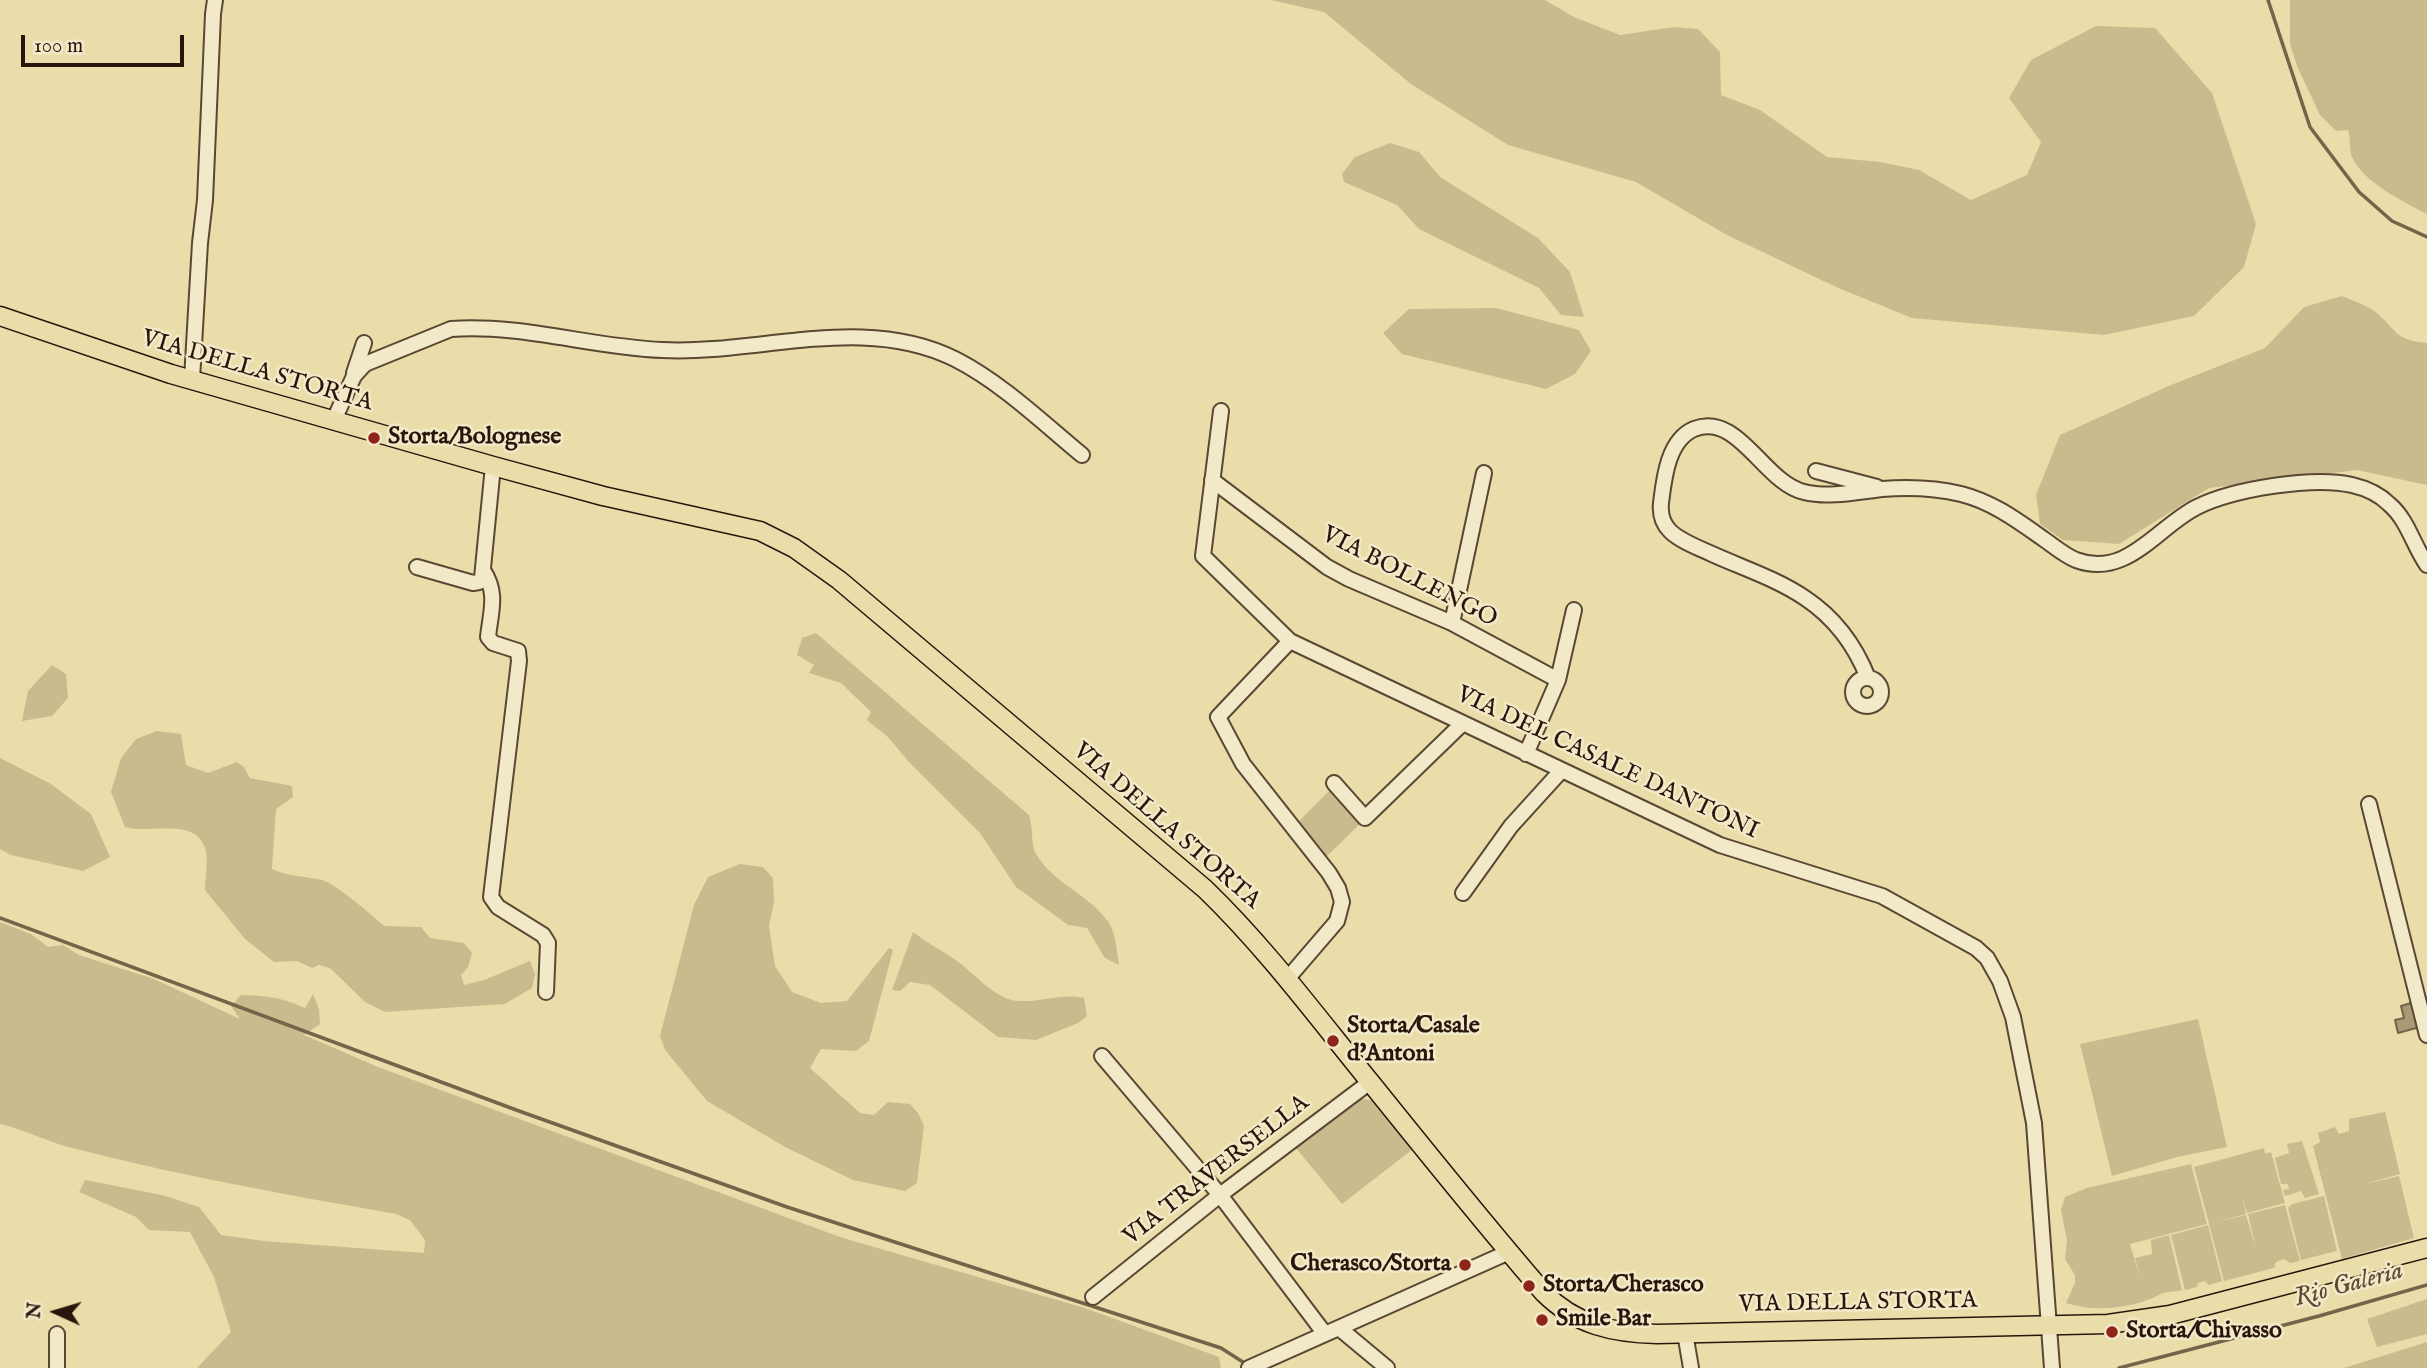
<!DOCTYPE html>
<html>
<head>
<meta charset="utf-8">
<style>
  body { margin:0 }
  #map { position:relative; width:2427px; height:1368px; overflow:hidden; background:#ebddaa; font-family:"IM FELL English",serif }
  canvas { display:block }
  .north { position:absolute; left:21px; top:1277px; width:70px; height:70px; -webkit-text-stroke:5px #f2e9c8; paint-order:stroke; rotate:274deg; font-size:19px; font-weight:700; line-height:28px; text-align:center; color:#2a150c }
  .north::after { content:''; display:block; margin:auto; width:24px; height:32px; background:#2a150c; clip-path:polygon(50% 0,100% 100%,50% 72%,0 100%) }
  .scale { position:absolute; left:21px; top:35px; width:163px; height:32px; box-sizing:border-box; border:4px solid #2a150c; border-top:0; padding-left:9px; font-size:21px; line-height:24px; white-space:nowrap; color:#2a150c; -webkit-text-stroke:5px #f2e9c8; paint-order:stroke }
</style>
</head>
<body>
<div id="map">
<canvas width="2427" height="1368"></canvas>
<div class="north">N</div>
<div class="scale">100 m</div>
</div>
<script>
const context = document.querySelector('canvas').getContext('2d');
context.lineJoin = 'round';
function paint(path, color) {
  context.fillStyle = color;
  context.fill(path, 'evenodd');
}
function trace(path, color, width, dash) {
  context.strokeStyle = color;
  context.lineWidth = width;
  context.lineCap = dash ? 'butt' : 'round';
  context.setLineDash(dash || []);
  context.stroke(path);
}
function drawText(font, color, halo, rows, align = 'center') {
  context.font = font + ' "IM FELL English",serif';
  context.lineWidth = 5;
  context.setLineDash([]);
  context.textBaseline = 'middle';
  context.strokeStyle = halo;
  context.fillStyle = color;
  for (const [text, x, y, turn = 0] of rows) {
    context.save();
    context.translate(x, y);
    context.rotate((+turn || 0) * Math.PI / 180);
    context.textAlign = isNaN(turn) ? turn : align;
    if (halo) context.strokeText(text, 0, 0);
    context.fillText(text, 0, 0);
    context.restore();
  }
}
const green = new Path2D(`
  M1271 0H1545L1574 17 1620 35 1674 27 1698 29 1720 52 1721 95 1760 110 1827 157 1880 162 1919 170 1971 200 2027 175 2041 142 2009 98 2031 60 2096 26 2155 28 2212 93 2256 224 2244 267 2194 316 2104 335 1912 318 1836 287 1727 235 1636 182 1508 145 1411 84 1324 12Z
  M2290 0H2427V214C2404 202 2363 182 2352 157 2349 150 2351 138 2348 130L2336 131 2320 115 2297 66 2290 44Z
  M1390 143 1419 152 1440 177 1538 238 1570 272 1584 317 1561 315 1539 288 1419 229 1397 205 1344 182 1342 174 1355 157Z
  M2342 296C2353 301 2368 305 2377 313 2397 331 2395 340 2427 343V485L2357 470 2209 488 2119 544 2063 540 2040 524 2036 495 2060 435 2171 385 2265 348 2304 307Z
  M1496 308 1579 330 1591 351 1575 374 1546 389 1402 354 1383 333 1409 309Z
  M816 633 1029 815C1033 826 1031 843 1035 852 1051 883 1090 894 1109 923 1116 934 1117 953 1119 965L1105 958 1087 928 1068 925 1016 887 980 833 908 761 889 738 867 720 871 712 841 683 809 673 814 665 797 655 802 638Z
  M52 665 66 674 68 698 52 716 22 721 28 691Z
  M157 731 181 734 186 765 208 773 237 762 244 767 250 778 292 786 293 797 276 809 272 869C289 877 305 876 322 880 335 883 373 916 384 926L421 927 430 938 464 943 472 953 468 967 461 975 464 985 484 980 530 961 535 974 532 988 505 1004 385 1012 365 1002 330 968 319 965 312 968 297 961 274 962 245 939 205 890C205 878 208 863 206 851 197 815 151 835 125 827L111 792 121 758 136 739Z
  M0 758 51 784 91 814 110 857 83 871 11 855 0 849Z
  M1332 788 1362 822 1324 859 1297 823Z
  M740 864 763 867 773 878 774 902 769 926 775 966 792 992 821 1003 847 1001 889 948 893 950 869 1041 856 1051 821 1049 810 1068 860 1113 874 1115 888 1102 910 1104 918 1113 924 1126 917 1183 905 1191 853 1180 787 1148 707 1101 665 1050 660 1036 694 905 708 877Z
  M0 922 31 934 48 947 63 945 79 955 154 979 240 1019 231 1006 241 995C264 995 284 998 305 1008L313 994 319 1009 320 1024 304 1035 378 1067 843 1238 1085 1308 1219 1357 1221 1368H197L231 1332 214 1277 190 1232 149 1230 136 1217 79 1192 85 1180 162 1195 199 1207 221 1235 264 1241 424 1253 425 1240 410 1220 396 1214C288 1195 182 1176 76 1149 50 1143 26 1130 0 1124Z
  M913 932C926 942 939 949 953 958 973 971 995 1001 1020 1001 1042 1002 1062 993 1084 998L1087 1016 1078 1023 1036 1040 998 1037 930 985 910 982 900 991 892 990Z
  M2198 1019 2227 1147 2177 1157 2112 1176 2080 1044Z
  M1362 1099 1374 1100 1413 1149 1342 1204 1296 1148 1357 1100Z
  M2385 1112 2400 1174 2362 1185 2399 1176 2414 1238 2342 1259 2313 1146 2320 1142 2318 1133 2335 1127 2339 1134 2349 1131V1119Z
  M2302 1141 2319 1194 2305 1198 2301 1191 2285 1196 2283 1190 2289 1189 2288 1184H2281L2275 1158 2289 1153 2287 1144Z
  M2264 1148 2265 1154 2271 1152 2285 1203 2247 1213 2242 1197 2246 1214 2217 1222 2246 1215 2256 1249 2248 1214 2285 1205 2300 1261 2290 1263 2284 1259 2276 1262 2274 1268 2224 1281 2194 1167Z
  M2191 1164 2207 1224 2130 1244 2140 1278 2135 1258 2152 1254 2151 1240 2169 1235 2182 1290C2176 1292 2167 1291 2161 1294 2135 1308 2095 1313 2066 1303L2075 1283V1275L2065 1259 2067 1240 2061 1210 2065 1197 2087 1188Z
  M2324 1196 2337 1251 2301 1260 2288 1208 2292 1204Z
  M2208 1225 2222 1281 2209 1285 2205 1281 2198 1283 2197 1287 2185 1290 2171 1235Z
  M2427 1299V1334L2377 1347 2367 1319Z
  M2427 1342V1368H2344Z`);
const water = new Path2D(`
  M2414 1002 2420 1027 2398 1033 2395 1020 2404 1018 2401 1006Z`);
const stream = new Path2D(`
  M2268 0 2310 127 2359 192 2392 221 2427 237
  M0 918 519 1111 787 1207 1221 1348 1246 1364
  M2119 1368 2319 1316 2427 1285`);
const minor = new Path2D(`
  M354 373 364 343
  M192 379 200 243 205 200 213 14 215 0
  M1221 411 1203 556 1290 641
  M334 420 354 376 365 364 451 329C522 324 591 347 662 350 759 355 863 313 955 359 1002 383 1042 422 1082 455
  M1816 471 1877 487
  M1212 480 1327 567 1349 579 1452 623 1558 680
  M417 567 473 583 479 582 482 578 493 466
  M483 570C498 593 491 610 488 637L493 643 518 651 519 661 491 897 498 907 543 935 548 943 546 992
  M1452 623 1484 473
  M1868 678C1855 645 1835 618 1805 598 1777 579 1743 568 1712 554 1699 548 1680 541 1670 531 1662 523 1660 513 1661 503 1664 478 1668 440 1694 429 1738 411 1764 483 1804 492 1828 498 1857 492 1882 489 1908 487 1936 488 1961 494 1993 502 2018 521 2045 540 2055 547 2064 555 2076 560 2127 579 2157 527 2197 507 2233 489 2313 476 2352 485 2365 488 2379 494 2389 504 2408 520 2413 545 2427 565
  M1853 692a14 14 0 1 1 28 0a14 14 0 1 1-28 0Z
  M1526 754 1558 680 1574 610
  M1334 783 1365 818 1463 723
  M2369 804 2427 1035
  M1463 893 1511 826 1561 771
  M1288 978 1337 921 1342 902 1338 888 1329 873 1243 764 1218 717 1290 641 1720 845 1882 896 1976 948 1987 958 2000 981 2013 1017 2034 1123 2052 1368
  M1102 1056 1220 1195 1325 1334
  M1093 1297 1220 1195 1370 1082
  M1339 1328 1387 1368
  M1685 1333 1691 1368
  M57 1368V1334
  M1249 1368 1509 1252`);
const major = new Path2D(`
  M0 316 171 374 493 466 603 496 760 531 794 548 839 580 1205 889C1267 949 1317 1017 1371 1083 1428 1154 1485 1225 1544 1293 1576 1325 1613 1333 1657 1334L2108 1324 2170 1315 2427 1248`);
const markers = [
  [374,438,7,"#8f2418"],
  [1333,1041,7,"#8f2418"],
  [1465,1265,7,"#8f2418"],
  [1529,1286,7,"#8f2418"],
  [1542,1320,7,"#8f2418"],
  [2112,1332,7,"#8f2418"]
];
const streetNames = [
  ["VIA DELLA STORTA",257,372,16],
  ["VIA BOLLENGO",1409,578,27],
  ["VIA DEL CASALE DANTONI",1607,764,25],
  ["VIA DELLA STORTA",1166,827,41],
  ["VIA TRAVERSELLA",1217,1171,-38],
  ["VIA DELLA STORTA",1858,1304,-1]
];
const poiNames = [
  ["Storta/Bolognese",388,438],
  ["Storta/Casale",1347,1027],
  ["d'Antoni",1347,1055],
  ["Cherasco/Storta",1451,1265,"right"],
  ["Storta/Cherasco",1543,1286],
  ["Smile Bar",1556,1320],
  ["Storta/Chivasso",2126,1332]
];
const waterNames = [
  ["Rio Galeria",2349,1286,-15]
];
paint(green, '#cabb8f');
paint(water, '#a99974');
trace(water, '#76644a', 2);
trace(stream, '#76644a', 3.5);
trace(minor, '#5a4734', 18);
trace(major, '#2a150c', 21);
trace(minor, '#f2e9c8', 14);
trace(major, '#ebddaa', 18);
for (const [x, y, r, color] of markers) {
  const dot = new Path2D();
  dot.arc(x, y, r, 0, 2 * Math.PI);
  context.fillStyle = color;
  context.fill(dot);
  trace(dot, '#f2e9c8', 2.5);
}
drawText('24px', '#2a150c', '#f2e9c8', streetNames);
drawText('bold 24px', '#2a150c', '#f2e9c8', poiNames, 'left');
drawText('italic 26px', '#5d4a36', '#f2e9c8', waterNames);
</script>
</body>
</html>
